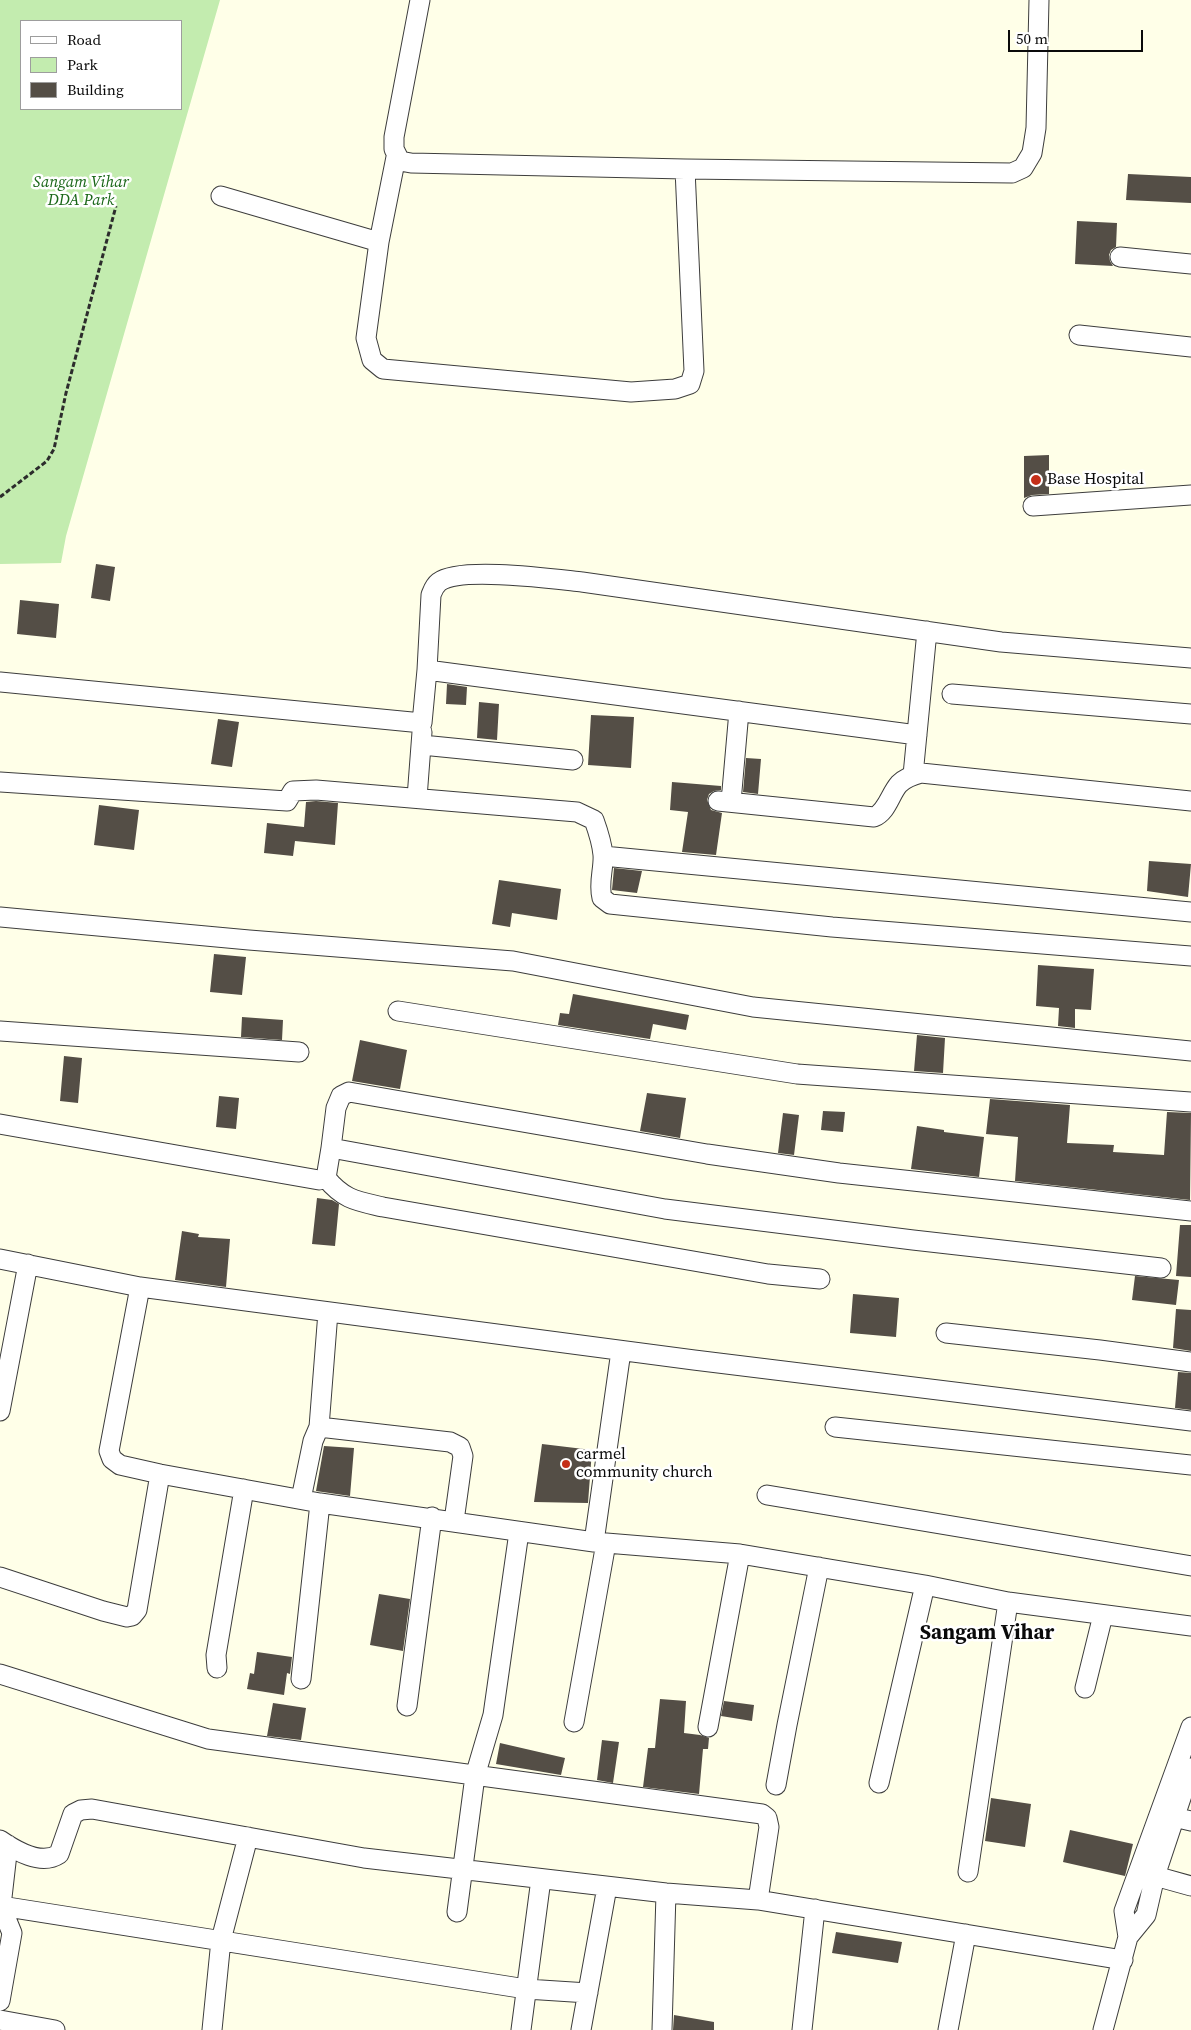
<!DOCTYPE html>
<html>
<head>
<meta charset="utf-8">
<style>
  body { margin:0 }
  #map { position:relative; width:1191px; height:2030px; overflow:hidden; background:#ffffe8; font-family:"Source Serif 4",serif }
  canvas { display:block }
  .legend { position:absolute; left:20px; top:20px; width:162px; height:90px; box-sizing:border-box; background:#fff; border:1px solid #9d9d9d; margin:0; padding:6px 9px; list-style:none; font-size:15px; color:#0a0a0a }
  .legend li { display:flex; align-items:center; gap:10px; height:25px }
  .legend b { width:25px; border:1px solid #9d9d9d }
  .scale { position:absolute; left:1008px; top:30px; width:135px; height:22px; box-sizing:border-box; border:2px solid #0a0a0a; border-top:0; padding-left:6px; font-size:15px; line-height:18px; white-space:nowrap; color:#0a0a0a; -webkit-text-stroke:4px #fff; paint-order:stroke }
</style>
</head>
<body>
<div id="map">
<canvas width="1191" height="2030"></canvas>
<ul class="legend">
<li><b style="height:6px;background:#fff"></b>Road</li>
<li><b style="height:14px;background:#c3ecaf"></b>Park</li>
<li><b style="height:14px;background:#544e46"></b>Building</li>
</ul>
<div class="scale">50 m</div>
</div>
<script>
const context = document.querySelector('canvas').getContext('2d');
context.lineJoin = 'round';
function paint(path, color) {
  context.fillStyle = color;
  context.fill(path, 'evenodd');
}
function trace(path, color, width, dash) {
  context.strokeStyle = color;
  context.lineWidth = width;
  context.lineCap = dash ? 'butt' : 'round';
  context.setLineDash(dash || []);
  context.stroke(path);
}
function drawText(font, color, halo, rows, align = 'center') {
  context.font = font + ' "Source Serif 4",serif';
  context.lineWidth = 5;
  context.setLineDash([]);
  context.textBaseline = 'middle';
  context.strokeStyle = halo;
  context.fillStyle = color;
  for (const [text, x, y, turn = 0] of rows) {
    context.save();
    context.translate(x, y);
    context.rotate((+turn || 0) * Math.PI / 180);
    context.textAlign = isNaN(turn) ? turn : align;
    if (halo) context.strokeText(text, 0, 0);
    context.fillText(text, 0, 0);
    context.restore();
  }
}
const green = new Path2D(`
  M0 0H220L66 536 61 563 0 564ZM21 21H181V109H21Z`);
const building = new Path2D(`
  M1128 174 1191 177V203L1126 200Z
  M1077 221 1117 223 1116 247 1111 250 1109 255 1110 261 1113 266 1075 264Z
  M1049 455V494L1032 495 1024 498V456Z
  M96 564 115 567 110 601 91 598Z
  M20 600 59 604 56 638 17 634Z
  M447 684 467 687 466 705 446 704Z
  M479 702 499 704 497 740 477 738Z
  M591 715 634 717 631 768 588 765Z
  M218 719 239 722 232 767 211 764Z
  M746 758 761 759 758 794 743 792Z
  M672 782 721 786V790L714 791 709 794 707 800 711 810 722 813 716 855 682 852 688 812 670 810Z
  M316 801 338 803 335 845 295 841 293 856 264 853 267 823 304 827 306 802Z
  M99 805 139 810 134 850 94 845Z
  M1149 861 1191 864 1188 897 1147 891Z
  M614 868 642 871 637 893 612 890Z
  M499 880 561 889 557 920 512 913 510 927 492 924Z
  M214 954 246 957 242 995 210 992Z
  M1038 965 1094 969 1091 1010 1075 1009V1028L1058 1026 1059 1008 1036 1006Z
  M573 994 689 1015 686 1030 653 1024 650 1039 558 1025 560 1013 569 1014Z
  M242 1017 283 1020 282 1040 241 1037Z
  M917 1035 945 1038 943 1073 914 1071Z
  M360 1040 407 1050 400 1089 352 1081Z
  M64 1056 82 1058 78 1103 60 1101Z
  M647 1093 686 1098 680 1138 640 1131Z
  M219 1096 239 1098 236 1129 216 1127Z
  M990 1099 1070 1105 1067 1143 1114 1145 1113 1152 1164 1155 1167 1112 1191 1113 1190 1200 1015 1181 1018 1137 986 1134Z
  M823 1111 845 1112 843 1132 821 1130Z
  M783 1113 799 1115 794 1155 778 1153Z
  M917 1126 944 1130V1132L984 1137 979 1177 911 1169Z
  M317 1198 332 1200 339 1204 335 1246 312 1244Z
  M1180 1225H1191V1277L1176 1276Z
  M182 1231 199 1234 198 1237 230 1239 226 1287 175 1280Z
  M1135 1276 1179 1280 1176 1305 1132 1300Z
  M853 1294 899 1298 896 1337 850 1333Z
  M1176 1309 1191 1310V1351L1173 1348Z
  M1178 1372 1191 1373V1410L1175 1408Z
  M542 1444 592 1450 588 1503 534 1502Z
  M324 1446 354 1448 350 1496 316 1491Z
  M379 1594 410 1599 403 1651 370 1645Z
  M257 1652 292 1657 290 1674 287 1673 284 1695 247 1689 250 1673 254 1674Z
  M660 1699 686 1701 684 1733 700 1735 709 1738 708 1749H703L699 1794 643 1787 648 1748H655Z
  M724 1701 754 1705 752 1721 721 1716Z
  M273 1703 306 1708 301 1740 267 1736Z
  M602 1740 619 1742 613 1783 597 1780Z
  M500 1743 565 1758 561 1775 496 1764Z
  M991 1798 1031 1804 1025 1847 985 1841Z
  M1070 1830 1133 1844 1125 1876 1063 1862Z
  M836 1932 902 1942 898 1963 832 1953Z
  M674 2015 714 2022V2030H673Z`);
const path = new Path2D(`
  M0 497 47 461 54 449 66 393 116 206`);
const minor = new Path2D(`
  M420 0 394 137V149L400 161 411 163 685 169 1012 173 1023 168 1032 153 1036 128 1039 0
  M396 157 379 242 366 338 372 360 383 369 631 392 675 389 690 384 694 371 685 169
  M221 196 379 242
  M1120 257 1191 264
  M1079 335 1191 347
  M1033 506 1191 495
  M427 670 917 735
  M0 682 422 723 427 670 431 595C433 590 434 586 439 582 460 566 554 579 582 582L1001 642 1191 658
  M952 694 1191 714
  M422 745 573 760
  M913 775 927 631
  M0 782 287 801 293 791 316 790 577 812 594 820C598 831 602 843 603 855 604 869 598 883 602 898L610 904 832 927 1191 956
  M417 798 422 732
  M718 801 874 817C887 812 890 794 899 784 905 778 913 775 921 773L1191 801
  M731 802 739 711
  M603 856 1191 912
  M0 917 249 940 513 961 753 1007 1191 1051
  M398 1011 797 1074 1191 1102
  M0 1031 299 1052
  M0 1124 319 1180 326 1178 331 1148 665 1209 913 1240 1161 1268
  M331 1148 336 1108 341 1096 349 1092 707 1154 839 1173 1191 1211
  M326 1178C344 1200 357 1201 383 1207L768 1274 820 1279
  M0 1259 140 1287 694 1360 1191 1421
  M140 1287 109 1451 112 1459 120 1465 160 1474 320 1503 594 1542 740 1554 925 1585 1008 1602 1191 1626
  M946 1333 1100 1350 1191 1362
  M0 1411 28 1264
  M319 1427 328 1312
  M835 1427 1191 1465
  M767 1495 1191 1566
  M301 1499 313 1441 319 1427 450 1442 460 1447 463 1456 454 1521
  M594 1542 621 1351
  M0 1577 103 1611 127 1617 132 1616 137 1610 160 1474
  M217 1668 216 1655 244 1489
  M0 1674 208 1739 762 1814 767 1818 769 1827 758 1900
  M301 1679 320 1503
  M1085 1688 1103 1615
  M407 1706 432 1517
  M574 1722 606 1543
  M708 1727 740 1554
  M879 1783 925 1585
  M776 1785 787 1725 819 1567
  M1174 1817 1191 1821
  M0 1840C16 1851 41 1866 59 1854L73 1814 81 1810 92 1809 364 1858 666 1893 758 1900 1123 1960
  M8 1845 1 1906 526 1989 588 1993
  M968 1872 1008 1602
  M1155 1876 1191 1886
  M457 1912 475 1776 493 1715 519 1532
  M1128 1937 1146 1915 1155 1876 1191 1768
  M0 2001 12 1933 1 1906
  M0 2020 55 2030
  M212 2030 221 1940 248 1837
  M521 2030 541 1879
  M581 2030 607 1887
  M662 2030 666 1893
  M802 2030 815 1909
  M948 2030 966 1934
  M1103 2030 1128 1937 1124 1911 1191 1727`);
const markers = [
  [1036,480,6,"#c42f18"],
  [566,1464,5,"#c42f18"]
];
const parkNames = [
  ["Sangam Vihar",81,183],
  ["DDA Park",81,201]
];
const poiNames = [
  ["Base Hospital",1047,480],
  ["carmel",576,1455],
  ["community church",576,1473]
];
const districtNames = [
  ["Sangam Vihar",987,1634]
];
paint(green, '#c3ecaf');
paint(building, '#544e46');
trace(minor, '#3d3d3d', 21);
trace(path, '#2c2c2c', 3, [5, 2.5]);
trace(minor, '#fff', 19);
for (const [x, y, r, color] of markers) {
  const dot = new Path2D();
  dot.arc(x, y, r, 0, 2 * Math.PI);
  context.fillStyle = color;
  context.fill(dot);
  trace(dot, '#fff', 2);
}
drawText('italic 16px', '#196617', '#fff', parkNames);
drawText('16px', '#0a0a0a', '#fff', poiNames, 'left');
drawText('bold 21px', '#0a0a0a', '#fff', districtNames);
</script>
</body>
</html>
